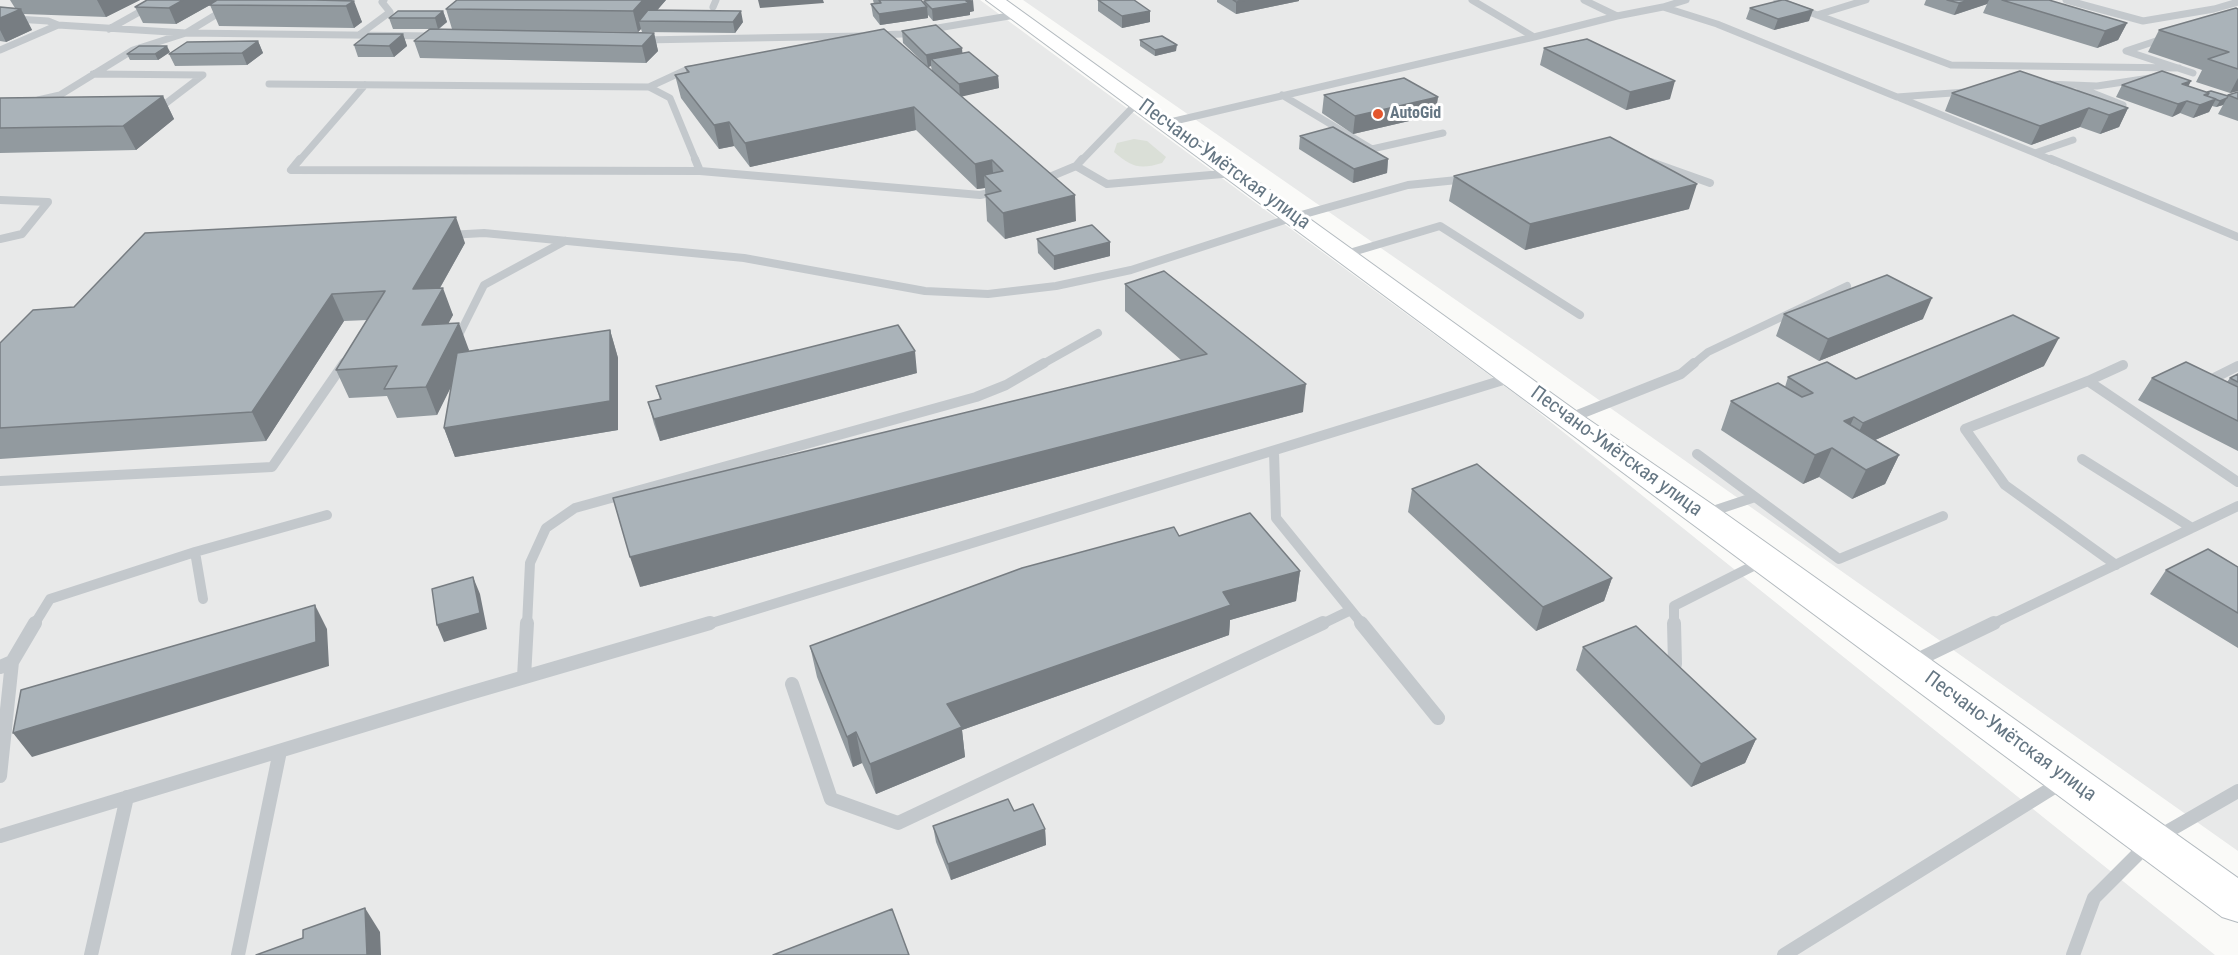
<!DOCTYPE html>
<html>
<head>
<meta charset="utf-8">
<style>
  body { margin:0 }
  canvas { display:block; background:#fafaf8 }
</style>
</head>
<body>
<canvas width="2238" height="955"></canvas>
<script>
const context = document.querySelector('canvas').getContext('2d');
context.lineJoin = 'round';
function paint(path, color) {
  context.fillStyle = color;
  context.fill(path, 'evenodd');
}
function trace(path, color, width, dash) {
  context.strokeStyle = color;
  context.lineWidth = width;
  context.lineCap = dash ? 'butt' : 'round';
  context.setLineDash(dash || []);
  context.stroke(path);
}
function drawText(font, color, halo, rows, align = 'center') {
  context.font = font + ' "Roboto Condensed",sans-serif';
  context.lineWidth = 6;
  context.setLineDash([]);
  context.textBaseline = 'middle';
  context.strokeStyle = halo;
  context.fillStyle = color;
  for (const [text, x, y, turn = 0] of rows) {
    context.save();
    context.translate(x, y);
    context.rotate((+turn || 0) * Math.PI / 180);
    context.textAlign = isNaN(turn) ? turn : align;
    if (halo) context.strokeText(text, 0, 0);
    context.fillText(text, 0, 0);
    context.restore();
  }
}
const built = new Path2D(`
  M0 0H980L1522 399 2215 955H0Z
  M1023 0H2238V851L1531 352Z`);
const green = new Path2D(`
  M1134 139 1147 141 1166 157 1162 163C1139 170 1132 167 1114 152L1117 143Z`);
const laneFar3 = new Path2D(`
  M1472 0 1534 37 1617 16
  M1584 0 1617 16 1663 7
  M1686 0 1663 7 1717 24 1897 97 1966 92
  M1777 0 1951 65 2179 68
  M2066 0 2143 21 2214 9 2238 2
  M713 7 716 0
  M1817 15 1866 0
  M0 18 48 21 58 25
  M109 29 161 0
  M359 35 390 12 382 2 384 0
  M877 35 902 34 1015 15
  M2165 38 2126 51 2193 73
  M643 40 861 36
  M0 50 58 25 186 33 432 36
  M93 74 203 75 165 104H153
  M269 84 649 87 670 98 696 161
  M2046 84 2097 86 2150 78
  M649 87 688 69 699 68
  M2080 88 2123 105 2107 110
  M1282 95 1372 149 1443 133
  M1900 98 2035 153 2073 140
  M38 100 60 95 133 50 186 33 240 0
  M1166 123 1534 37
  M2035 153 2054 161
  M299 161 365 85
  M1081 161 1138 102`);
const laneFar2 = new Path2D(`
  M300 159 291 170 700 171
  M695 159 700 171 980 195 999 191
  M1082 159 1076 166 1107 184 1234 173
  M2051 159 2238 237
  M1651 162 1710 183
  M1040 181 1076 166
  M0 200 48 202 22 234 0 239
  M449 235 484 233 744 258 925 291 988 294 1056 286 1131 270 1294 217 1408 185 1467 179
  M1346 254 1440 226 1580 315
  M460 333 484 285 565 241
  M343 365 344 363
  M1041 365 1098 333
  M1692 365 1708 352 1847 286`);
const laneFar1 = new Path2D(`
  M2088 381 2123 365
  M2206 382 2238 366
  M1570 418 1681 374 1694 363
  M1274 452 1276 518 1363 625
  M1697 454 1839 559 1943 516
  M2082 459 2192 528
  M0 481 272 467 344 363
  M1707 513 1755 497
  M195 552 327 515
  M2116 565 2005 485 1965 429 2088 381 2238 482
  M34 625 50 599 195 552 203 599
  M527 625 530 563 546 528 575 508 976 397 1006 385 1044 363
  M705 625 1513 377
  M1320 625 1351 610
  M1674 625V606L1761 562
  M1990 625 2238 506`);
const lane = new Path2D(`
  M1361 623 1438 718
  M1674 623 1675 664
  M12 662 35 623
  M1913 662 1994 623
  M0 667 12 662 0 776
  M524 677 527 623
  M792 684 831 799 898 823 1323 623
  M0 836 463 695 710 623
  M91 955 127 797
  M238 955 280 751
  M1784 955 2062 782
  M2073 955 2094 898 2151 841 2238 791`);
const secondary = new Path2D(`
  M986 0H1006L1579 413 1716 507 2238 878V922L2222 917Z`);
const wall = new Path2D(`
  M10 0H140L106 17 24 14 32 30 6 42 0 41V7L15 8Z
  M147 0H353L352 1 362 22 354 28 219 26 210 5 176 24 143 23 135 7Z
  M457 0H666L657 10 743 22 735 33 642 32 641 29 638 32 552 31 654 33 658 51 646 63 420 58 414 41 429 29H393L389 18 443 11 447 22 439 29H452L446 9Z
  M873 0H921L924 4V1L974 11 970 12V15L933 21 928 15V18L880 25 873 16 871 4H874Z
  M1098 0 1150 22 1122 28 1098 11Z
  M1217 0H1299V1L1236 14 1217 2Z
  M1926 0H2049L2127 23 2118 40 2097 48 1983 13 1987 4 1954 15 1924 5Z
  M1750 8 1809 21 1774 30 1746 19Z
  M2238 9V91L2230 93 2196 82 2202 70 2148 52 2159 30Z
  M902 31 962 48V53L998 76 999 88 961 96 1076 221 1005 239 987 221 985 188 977 189 916 130 750 167 734 146 719 149 681 98 675 75 687 73 685 67 932 71 931 66 928 67 903 43Z
  M403 34 407 46 394 57H358L354 45Z
  M1140 40 1176 51 1155 56 1140 46Z
  M258 41 263 53 247 65 175 66 169 54Z
  M1544 48 1670 99 1626 110 1540 65Z
  M170 52 158 60H130L127 54Z
  M2122 85 2188 86 2207 92 2228 96 2238 92V121L2218 114 2223 105 2216 107 2212 106 2209 112 2193 118 2180 113 2172 117 2116 97Z
  M1952 93 2128 108 2119 127 2100 134 2080 127 2031 145 1945 111Z
  M1324 95 1438 97 1435 115 1353 134 1322 113Z
  M163 96 174 119 136 150 0 153V98Z
  M1300 136 1388 159 1387 173 1353 183 1299 149Z
  M1454 176 1689 209 1525 250 1449 201Z
  M1037 239 1110 256 1054 270 1038 253Z
  M465 243 440 288 453 315 448 323 469 350 468 351 610 330 618 358V430L455 457 444 428 451 387 437 415 397 418 387 396 349 398 336 370 368 320 344 321 266 441 0 459V343L74 307Z
  M1125 284 1303 412 640 587 1181 360 1125 311Z
  M1784 314 1923 319 1819 361 1776 336Z
  M2044 366 1875 440 1899 455 1885 484 1852 499 1819 477 1803 484 1721 430 1731 401 1785 387 1788 377 1856 379Z
  M917 373 660 441 654 424 648 402 660 399 656 386Z
  M2238 374V451L2138 400 2152 378 2227 382 2230 378Z
  M1412 489 1612 578 1604 601 1536 631 1408 512Z
  M1179 536 1300 571 1296 601 1230 620 1229 635 962 730 965 757 876 794 862 763 853 767 817 677 810 646Z
  M2238 567V648L2150 594 2166 570Z
  M1583 647 1756 739 1745 763 1691 787 1576 670Z
  M933 826 1045 829 1046 845 951 880 936 842Z`);
const shadedWall = new Path2D(`
  M97 0H140L106 17Z
  M183 0H219L176 24 169 8Z
  M643 0H666L648 21H639L641 29 638 32 633 11Z
  M758 0H823L824 3 760 8Z
  M973 0 974 11 970 12V15L933 21 932 9 966 1Z
  M1248 0H1299V1L1236 14V2Z
  M1969 0H1989L1987 4 1954 15 1959 3Z
  M354 1 362 22 354 28 346 6Z
  M927 7 928 18 880 25 879 14Z
  M21 9 32 30 6 42 0 30V18Z
  M1813 10 1809 21 1774 30 1778 19Z
  M443 11 447 22 438 29 435 18Z
  M741 11 743 22 735 33 733 22Z
  M1150 11V22L1122 28V16Z
  M2127 23 2118 40 2097 48 2105 31Z
  M654 33 658 51 646 63 642 46Z
  M403 34 407 46 394 57 389 46Z
  M258 41 263 53 247 65 242 53Z
  M1177 45 1176 51 1155 56V50Z
  M167 46 170 52 158 60 155 54Z
  M962 48 963 60 931 59V66L928 67 926 55Z
  M998 76 999 88 960 97 959 84Z
  M2238 78V91L2230 93Z
  M1675 81 1670 99 1626 110 1630 92Z
  M2191 81 2185 93 2182 84Z
  M2209 93 2216 99 2209 112 2193 118 2204 95Z
  M163 96 174 119 136 150 123 126Z
  M1438 97 1435 115 1353 134 1355 116Z
  M2227 98 2223 105 2216 107 2220 101Z
  M2187 101 2180 113 2172 117 2178 104Z
  M914 107 916 130 750 167 745 143Z
  M2089 108 2080 127 2031 145 2040 126Z
  M2128 108 2119 127 2100 134 2109 115Z
  M729 122 734 146 719 149 714 125Z
  M1388 159 1387 173 1353 183 1354 169Z
  M992 160 994 185 984 175 985 188 977 189 975 164Z
  M1697 184 1689 209 1525 250 1530 224Z
  M1075 195 1076 221 1005 239 1003 213Z
  M456 217 465 243 424 316 413 289Z
  M1110 242V256L1054 270V256Z
  M443 288 453 315 433 352 422 325Z
  M332 294 344 321 266 441 252 412Z
  M1932 298 1923 319 1819 361 1828 339Z
  M459 323 469 350 437 415 426 387Z
  M610 330 618 358V430L455 457 444 428Z
  M2059 338 2044 366 1850 451 1863 423Z
  M915 351 917 373 660 441 654 419Z
  M1306 384 1303 412 640 587 630 557Z
  M1854 417 1841 446 1844 421Z
  M1832 448 1819 477 1803 484 1815 455Z
  M1899 455 1885 484 1852 499 1866 470Z
  M1300 571 1296 601 1230 620 1229 635 962 730 965 757 876 794 870 764 947 704 1223 592Z
  M473 577 480 594 487 629 444 642 437 625Z
  M1612 578 1604 601 1536 631 1543 607Z
  M315 605 327 629 329 666 32 757 13 733Z
  M856 732 862 763 853 767 847 737Z
  M1756 739 1745 763 1691 787 1701 764Z
  M1045 829 1046 845 951 880 948 864Z
  M365 908 380 932 381 955H367Z`);
const building = new Path2D(`
  M147 0H183L169 8 135 7Z
  M217 0H315L354 1 346 6 209 5Z
  M457 0H643L633 11 446 9Z
  M879 0H921L927 7 879 14 871 4 881 3Z
  M931 0H971L966 1 969 3 932 9 924 1Z
  M1098 0H1134L1150 11 1122 16Z
  M1233 0H1248L1236 2Z
  M1782 0H1785L1813 10 1778 19 1750 8Z
  M1947 0H1969L1959 3Z
  M2002 0H2049L2127 23 2105 31Z
  M0 7 21 9 0 18Z
  M2236 8 2238 9V69L2208 59 2229 52 2159 30Z
  M648 10 741 11 733 22 639 21Z
  M398 11H443L435 18H389Z
  M936 25 962 48 926 55 902 31Z
  M430 29 654 33 642 46 414 41Z
  M884 29 1075 195 1003 213 985 195 1001 191 984 175 1003 171 992 160 975 164 914 107 745 143 729 122 714 125 675 75 689 72 685 67Z
  M368 34H403L389 46 354 45Z
  M1162 36 1177 45 1155 50 1140 40Z
  M1587 39 1675 81 1630 92 1544 48Z
  M258 41 242 53 169 54 187 42Z
  M139 46H167L155 54H127Z
  M969 52 998 76 959 84 931 59Z
  M2020 71 2128 108 2109 115 2089 108 2040 126 1952 93Z
  M2162 71 2191 81 2182 84 2209 93 2204 95 2216 99 2200 105 2187 101 2178 104 2122 85Z
  M1404 78 1438 97 1355 116 1324 95Z
  M2211 91 2228 96 2227 98 2220 101 2215 99H2216L2207 96 2209 93 2207 92Z
  M2238 92V99L2228 95Z
  M163 96 123 126 0 128V98Z
  M1333 127 1388 159 1354 169 1300 136Z
  M1610 137 1697 184 1530 224 1454 176Z
  M456 217 413 289 443 288 422 325 459 323 426 387 384 389 397 366 336 370 385 291 332 294 252 412 0 428V343L33 310 74 307 145 233Z
  M1092 225 1110 242 1054 256 1037 239Z
  M1164 271 1306 384 630 557 613 498 1207 354 1125 284Z
  M1887 275 1932 298 1828 339 1784 314Z
  M2013 315 2059 338 1863 423 1854 417 1844 421 1899 455 1866 470 1832 448 1815 455 1731 401 1778 383 1802 397 1813 393 1788 377 1827 362 1856 379Z
  M898 325 915 351 654 419 648 402 661 399 656 386Z
  M610 330V401L444 428 457 353Z
  M2186 362 2238 387V421L2152 378Z
  M2238 374V382L2230 378Z
  M1477 464 1612 578 1543 607 1412 489Z
  M1250 513 1300 571 1223 592 1231 605 947 704 962 727 870 764 856 732 847 737 810 646 1022 568 1174 527 1179 536Z
  M2208 549 2238 567V613L2166 570Z
  M473 577 480 613 437 625 432 589Z
  M315 605 316 642 13 733 21 690Z
  M1636 626 1756 739 1701 764 1583 647Z
  M1008 799 1014 811 1033 804 1045 829 948 864 933 826Z
  M365 908 367 955H256L303 938V930Z
  M892 909 909 955H773Z`);
const markers = [
  [1378,114,6,"#e4572e"]
];
const farPoinames = [
  ["AutoGid",1390,114]
];
const streetNames = [
  ["Песчано-Умётская улица",1224,165,36],
  ["Песчано-Умётская улица",1616,452,36],
  ["Песчано-Умётская улица",2010,737,36]
];
paint(built, '#e8e9e9');
paint(green, '#dadfd7');
trace(secondary, '#b3babf', 2);
trace(laneFar3, '#c3c8cc', 7);
trace(laneFar2, '#c3c8cc', 8);
trace(laneFar1, '#c3c8cc', 10);
trace(lane, '#c3c8cc', 14);
paint(secondary, '#fff');
paint(wall, '#929a9f');
paint(shadedWall, '#777d82');
paint(building, '#aab3b9');
trace(building, '#777d82', 1.5);
for (const [x, y, r, color] of markers) {
  const dot = new Path2D();
  dot.arc(x, y, r, 0, 2 * Math.PI);
  context.fillStyle = color;
  context.fill(dot);
  trace(dot, '#fff', 2);
}
drawText('bold 16px', '#657683', '#fff', farPoinames, 'left');
drawText('20px', '#657683', '#fff', streetNames);
</script>
</body>
</html>
